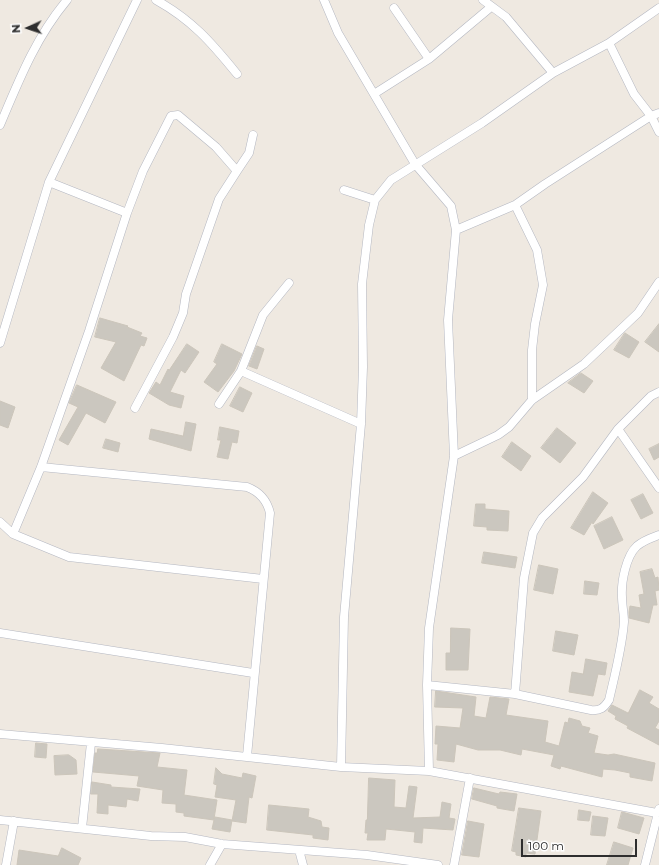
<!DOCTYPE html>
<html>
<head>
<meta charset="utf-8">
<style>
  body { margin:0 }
  #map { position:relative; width:659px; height:865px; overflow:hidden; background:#efe9e1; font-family:Montserrat,sans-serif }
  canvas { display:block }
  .north { position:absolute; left:8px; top:8px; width:40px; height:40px; -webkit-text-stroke:3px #fff; paint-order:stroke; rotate:267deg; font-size:11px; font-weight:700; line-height:16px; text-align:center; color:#2e2e2e }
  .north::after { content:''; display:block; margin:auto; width:14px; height:18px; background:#2e2e2e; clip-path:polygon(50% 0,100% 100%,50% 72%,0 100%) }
  .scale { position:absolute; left:521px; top:839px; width:116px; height:18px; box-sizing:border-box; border:2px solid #2e2e2e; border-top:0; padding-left:5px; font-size:12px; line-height:14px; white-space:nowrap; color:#2e2e2e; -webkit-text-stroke:3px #fff; paint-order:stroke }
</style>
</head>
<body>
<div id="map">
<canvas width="659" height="865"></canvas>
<div class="north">N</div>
<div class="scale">100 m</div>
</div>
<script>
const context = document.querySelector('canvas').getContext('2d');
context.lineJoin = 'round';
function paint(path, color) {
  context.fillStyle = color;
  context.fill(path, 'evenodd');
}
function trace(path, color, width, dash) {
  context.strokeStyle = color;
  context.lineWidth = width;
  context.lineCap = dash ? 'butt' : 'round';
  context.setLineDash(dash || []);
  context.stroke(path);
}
const building = new Path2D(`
  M100 318 128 326 127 327 142 333 140 336 147 338 144 346 141 345 124 381 101 368 116 342 95 337Z
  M659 324V352L645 342Z
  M625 333 639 342 629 358 614 350Z
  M187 344 199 352 185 373 181 370 170 392 184 396 181 408 169 405 149 393 156 382 160 385 168 369 169 370Z
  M222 344 242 354 234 371 218 392 204 382 217 364 214 362Z
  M257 346 264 349 257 369 249 366Z
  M581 373 593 381 584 393 568 383Z
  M77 385 116 402 105 423 86 413 68 445 59 440 78 407 69 403Z
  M240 387 252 393 243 412 230 406Z
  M0 401 15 407 8 428 0 425Z
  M186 422 196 424 191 451 149 439 151 429 183 436Z
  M220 427 239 431 237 443 232 442 228 459 217 457 221 440H218Z
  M557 428 576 443 560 463 541 448Z
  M106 439 120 443 118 452 103 448Z
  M512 442 531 456 521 471 502 457Z
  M659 444V457L654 460 649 449Z
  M593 492 608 503 593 524 592 522 584 535 571 528Z
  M643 494 653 513 641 519 631 500Z
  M476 504H485V509L509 511 508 531 487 530V527L474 526Z
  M612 517 623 540 604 549 594 526Z
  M484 552 517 557 515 568 482 563Z
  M539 565 558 569 553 594 534 590Z
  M652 569 655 578 658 577 659 590 655 591 657 605H653L649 623 629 618V612L630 606 641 608 639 595 644 594 640 572Z
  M585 581 599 583 597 595 584 594Z
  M451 628 470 629 468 670H446V653H450Z
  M556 631 578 635 574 655 553 651Z
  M586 659 607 663 605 675 598 674 593 696 569 692 572 672 583 674Z
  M640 690 653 697 649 703 659 709V721L655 728 659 730V745L627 728 628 726 615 719 616 716 608 711 612 705 628 713Z
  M436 691 476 697 474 716 486 718 490 697 509 699 506 715 548 721 545 742 559 746 565 722 568 723 569 718 580 721 582 726 590 728 588 733 598 736 594 753 608 755 614 754 655 763 652 781 630 777V773L615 770 603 769 602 777 561 766 560 769 551 766 554 755 522 749 521 755 500 750H478L456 744 454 762 437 760 438 744H435L436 726 460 728 463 708 435 707Z
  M36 743 47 744 46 758 35 757Z
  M98 749 160 753 157 767 187 770 184 795 217 800 214 819 215 817 232 820 230 832 212 829 214 820 184 816V813L176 812V804L162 803 163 790 137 786 139 776 93 772 95 753H97Z
  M69 755 76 760 77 774 55 775 54 756Z
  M216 768 222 774 242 778 243 773 256 776 252 798 249 797 246 823 232 821 236 800 215 797 217 785 214 784Z
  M369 778 395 780 394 807 406 808 409 786 417 787 413 818 440 817 442 802 451 804 449 818 455 819 453 830 423 828 422 843 414 842 415 832 386 829 385 840H367L368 833H365L366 820H367Z
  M92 782 111 785V787L140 789 138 801 127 799 126 807 108 805V814L97 813 98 794H91Z
  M474 788 499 794 500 792 517 794 514 811 497 808V806L472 799Z
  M269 805 309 809 308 817 321 821 322 827 329 828 328 840 313 838V835L267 830Z
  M519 808 541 811 535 854 526 853V857L516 855V852L512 851Z
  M579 810 591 812 589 821 578 820Z
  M622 812 644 818 639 834 618 828Z
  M593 816 608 818 605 836 591 835Z
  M468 821 484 824 479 857 462 855Z
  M614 842 633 848 628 865H607Z
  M62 848 81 858 78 865H17L19 850 58 856Z`);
const street = new Path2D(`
  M156 0C192 20 211 42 237 74
  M324 0 338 33 415 164 451 206 456 230 448 320 454 456 429 628 427 685 429 771
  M483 0 506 17 553 73
  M394 8 429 59
  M609 43 634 94 651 116 659 132
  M374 94 429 59 491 7
  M0 125C19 80 36 37 67 0
  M237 171 249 153 253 135
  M49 182 127 213
  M344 190 375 200
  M515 205 537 250 543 285 535 324 532 350V400
  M456 230 515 205 545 184 651 116 659 113
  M0 343 49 182 137 0
  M241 371 361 424
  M219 404 241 371 263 315 289 283
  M618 429 659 488
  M454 456 498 435 509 427 532 400 584 364 638 313 659 282
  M41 467 247 487C260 492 267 500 270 513L247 756
  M0 522 13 534 69 557 263 579
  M13 534 41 467 89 331 127 213 143 171 171 116 178 115 216 147 237 171 219 199 186 294 183 313 173 337 135 408
  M0 633 253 673
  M427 685 515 694 591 710C600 711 604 708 609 700 615 674 622 648 624 622 624 614 622 605 622 597 621 582 626 556 637 546 644 540 651 538 659 535
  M515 694 524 578 533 533 542 518 583 477 618 429 651 396 659 392
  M0 734 162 748 341 767 429 771 657 813
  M341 767 344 617 361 424 363 367 362 284 369 225 375 200 391 180 482 123 553 73 609 43 659 8
  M0 820 151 836 185 837 222 844 367 855 438 865
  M82 828 91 743
  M299 850 303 865
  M6 865 14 821
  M210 865 222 844
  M454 865 470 778
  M645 865 659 809`);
paint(building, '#cbc7bf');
trace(building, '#cbc5ba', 1);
trace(street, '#b4b7c1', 9);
trace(street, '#fff', 8);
</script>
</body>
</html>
